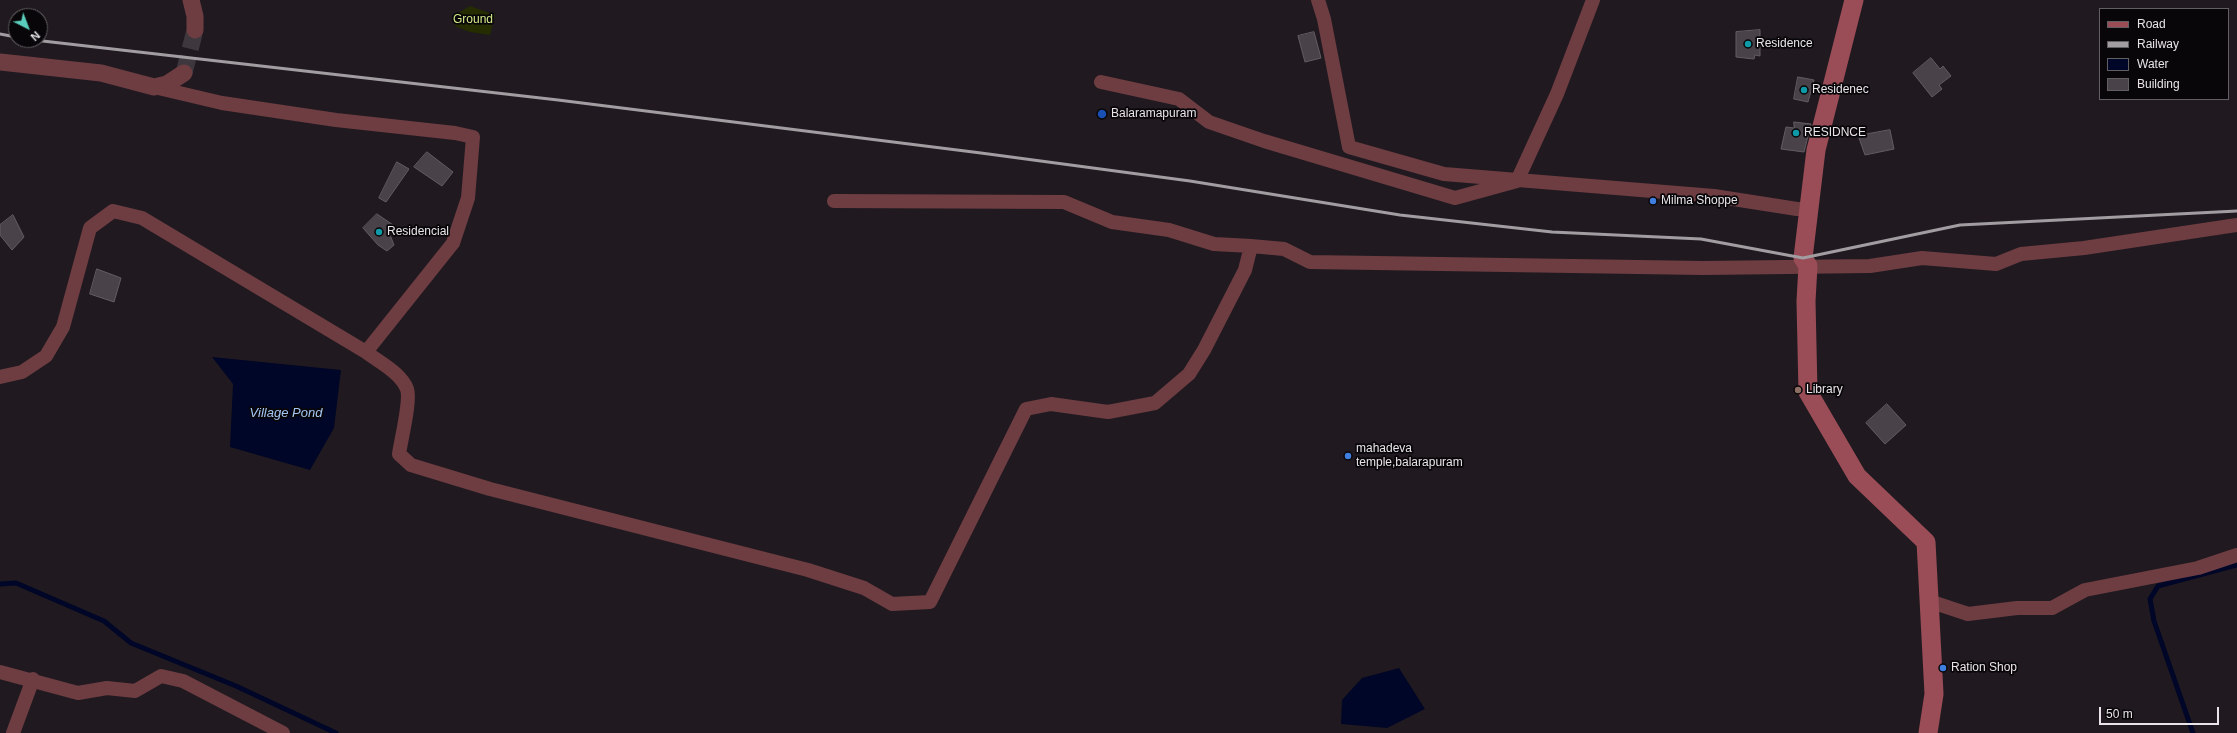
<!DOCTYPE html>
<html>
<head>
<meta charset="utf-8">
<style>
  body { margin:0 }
  #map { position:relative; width:2237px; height:733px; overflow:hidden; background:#201a20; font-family:Helvetica,sans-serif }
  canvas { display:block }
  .legend { position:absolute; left:2099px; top:8px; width:130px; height:92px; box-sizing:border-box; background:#080608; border:1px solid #625f62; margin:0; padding:5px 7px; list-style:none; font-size:12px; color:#e8e4e8 }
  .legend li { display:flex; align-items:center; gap:8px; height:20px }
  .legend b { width:20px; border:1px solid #625f62 }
  .north { position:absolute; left:8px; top:8px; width:40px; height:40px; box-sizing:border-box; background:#080608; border:1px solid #625f62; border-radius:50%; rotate:138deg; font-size:11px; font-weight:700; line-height:16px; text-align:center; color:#e8e4e8 }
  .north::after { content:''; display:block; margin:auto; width:14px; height:18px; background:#5acebc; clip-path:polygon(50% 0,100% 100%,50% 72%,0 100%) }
  .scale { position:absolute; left:2099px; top:707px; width:120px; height:18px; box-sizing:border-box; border:2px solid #e8e4e8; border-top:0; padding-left:5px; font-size:12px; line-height:14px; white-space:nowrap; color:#e8e4e8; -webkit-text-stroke:3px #080608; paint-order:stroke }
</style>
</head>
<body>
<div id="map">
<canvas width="2237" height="733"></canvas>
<ul class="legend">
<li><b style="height:5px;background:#9b4d57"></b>Road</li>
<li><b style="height:5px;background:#a19da1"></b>Railway</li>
<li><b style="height:11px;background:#000627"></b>Water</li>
<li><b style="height:11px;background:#494249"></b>Building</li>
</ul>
<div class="north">N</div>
<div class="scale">50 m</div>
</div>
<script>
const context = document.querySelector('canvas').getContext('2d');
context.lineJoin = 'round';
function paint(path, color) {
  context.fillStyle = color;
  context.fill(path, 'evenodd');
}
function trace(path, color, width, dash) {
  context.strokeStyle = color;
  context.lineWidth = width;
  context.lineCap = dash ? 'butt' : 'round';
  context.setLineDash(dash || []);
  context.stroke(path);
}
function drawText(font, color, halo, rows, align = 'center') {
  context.font = font + ' Helvetica,sans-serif';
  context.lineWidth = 3.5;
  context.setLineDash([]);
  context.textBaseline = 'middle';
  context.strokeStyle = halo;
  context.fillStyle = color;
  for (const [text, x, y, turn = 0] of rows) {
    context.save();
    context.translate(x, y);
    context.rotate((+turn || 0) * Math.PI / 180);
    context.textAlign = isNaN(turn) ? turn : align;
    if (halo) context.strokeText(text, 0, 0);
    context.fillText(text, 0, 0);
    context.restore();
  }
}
const green = new Path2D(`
  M470 6 495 15 490 35 470 32 455 26 458 13Z`);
const water = new Path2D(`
  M212 357 341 370 334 428 310 470 230 447 233 384Z
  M1399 668 1425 709 1387 728 1341 724 1342 700 1362 678Z`);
const stream = new Path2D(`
  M0 584 16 583 104 621 131 643 236 686 336 733
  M2193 733 2154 621 2150 599 2158 586 2237 565`);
const building = new Path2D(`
  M1760 30V56L1755 55 1754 59 1736 57V32Z
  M1314 32 1321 58 1305 62 1298 36Z
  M1931 58 1940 69 1943 66 1951 76 1939 85 1942 89 1932 97 1913 73Z
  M1798 77 1814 80 1808 102 1794 99Z
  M1794 122 1811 124 1804 152 1781 149 1786 127 1794 128Z
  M1890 130 1894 149 1865 155 1859 138 1867 134Z
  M427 152 453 172 442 186 414 167Z
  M397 162 409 169 386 202 379 198Z
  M377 214 396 227 390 235 394 245 387 251 378 245 363 228Z
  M13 215 24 237 12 250 0 235V225Z
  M97 269 121 278 114 302 90 294Z
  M1887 404 1906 425 1885 444 1866 423Z`);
const tertiaryTunnel = new Path2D(`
  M184 73 195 30`);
const minor = new Path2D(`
  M1318 0 1324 19 1349 147 1444 174 1714 196 1797 209H1810
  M1101 82 1179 99 1209 122 1264 141 1455 198 1517 181 1557 94 1593 0
  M154 87 222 103 336 120 455 133 473 137 468 198 453 243 366 352
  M834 201 1064 202 1112 222 1169 230 1214 244 1251 246
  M0 377 22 372 46 356 63 327 90 228 113 211 142 218 366 352C379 362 401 373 407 389 411 400 401 440 399 454L411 465 490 489 808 570 864 588 892 604 930 602 1026 409 1051 404 1108 412 1155 403 1189 374 1204 350 1245 270 1251 246 1284 249 1310 262 1703 268 1870 266 1922 258 1996 264 2021 254 2084 248 2237 225
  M1929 601 1968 614 2017 608H2052L2085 590 2198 568 2237 555
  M0 672 78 693 107 688 135 691 161 676 183 681 283 733
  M13 733 33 679`);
const tertiary = new Path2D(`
  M191 0 195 16V30
  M0 62 101 73 154 87 167 84 184 73`);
const secondary = new Path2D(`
  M1854 0 1816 150 1803 258 1808 266 1806 301 1808 392 1857 476 1926 542 1934 694 1928 733`);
const rail = new Path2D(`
  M0 34 16 37
  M34 40 558 100 981 153 1190 181 1400 215 1552 232 1701 239 1803 258 1960 225 2237 211`);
const markers = [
  [1748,44,4,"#0f9aa8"],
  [1804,90,4,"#0f9aa8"],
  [1102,114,5,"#1a4fb4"],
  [1796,133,4,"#0f9aa8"],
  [1653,201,4,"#3f7fe0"],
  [379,232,4,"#0f9aa8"],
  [1798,390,4,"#8d6e63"],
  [1348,456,4,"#3f7fe0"],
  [1943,668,4,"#3f7fe0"]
];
const parkNames = [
  ["Ground",473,20]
];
const poiNames = [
  ["Residence",1756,44],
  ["Residenec",1812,90],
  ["Balaramapuram",1111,114],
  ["RESIDNCE",1804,133],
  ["Milma Shoppe",1661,201],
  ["Residencial",387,232],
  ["Library",1806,390],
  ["mahadeva",1356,449],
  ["temple,balarapuram",1356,463],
  ["Ration Shop",1951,668]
];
const waterNames = [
  ["Village Pond",286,413]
];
paint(green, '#242c00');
paint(water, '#000627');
trace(stream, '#000627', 5);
paint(building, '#494249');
trace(building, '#635c62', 1);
trace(tertiaryTunnel, '#3e383e', 17, [17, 8]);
trace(minor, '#6e3d42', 14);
trace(tertiary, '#6e3d42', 17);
trace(secondary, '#9b4d57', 19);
trace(rail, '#a19da1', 3);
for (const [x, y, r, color] of markers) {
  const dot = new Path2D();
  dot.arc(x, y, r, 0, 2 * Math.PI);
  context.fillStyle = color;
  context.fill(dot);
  trace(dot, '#080608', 1.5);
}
drawText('12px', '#d1e889', '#080608', parkNames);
drawText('12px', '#e8e4e8', '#080608', poiNames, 'left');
drawText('italic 13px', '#a4c6f4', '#080608', waterNames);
</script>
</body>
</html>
